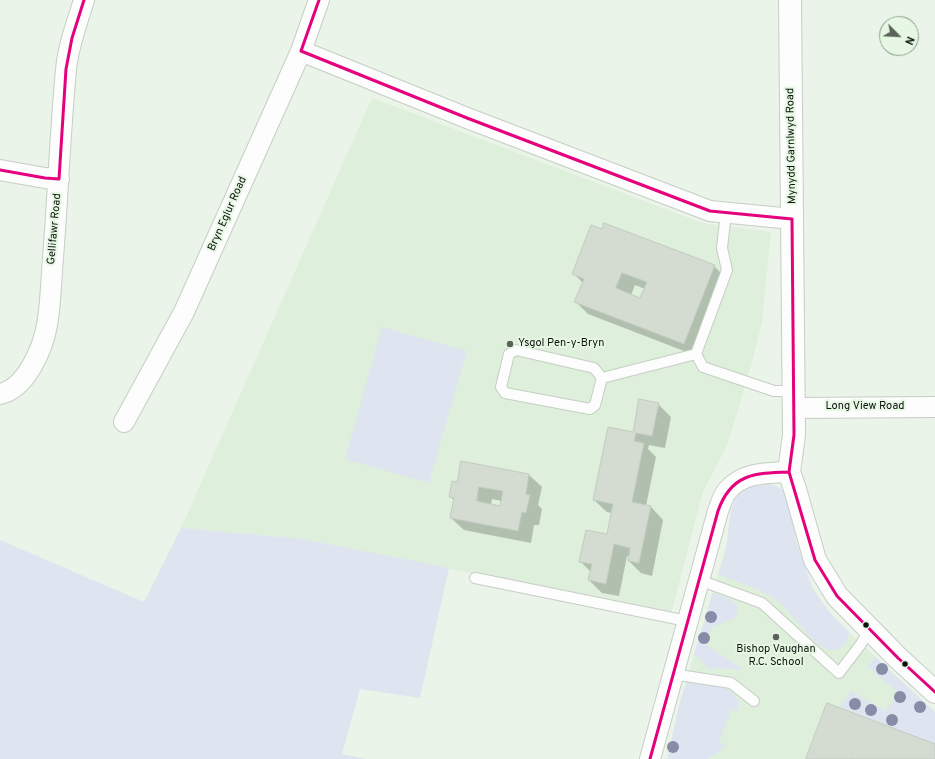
<!DOCTYPE html>
<html>
<head>
<meta charset="utf-8">
<style>
  body { margin:0 }
  #map { position:relative; width:935px; height:759px; overflow:hidden; background:#eaf4e8; font-family:Overpass,sans-serif }
  canvas { display:block }
  .north { position:absolute; left:879px; top:16px; width:40px; height:40px; box-sizing:border-box; background:#e6f8e4; border:1px solid #8f9c8e; border-radius:50%; rotate:114deg; font-size:11px; font-weight:700; line-height:16px; text-align:center; color:#0d130c }
  .north::after { content:''; display:block; margin:auto; width:14px; height:18px; background:#5a6259; clip-path:polygon(50% 0,100% 100%,50% 72%,0 100%) }
</style>
</head>
<body>
<div id="map">
<canvas width="935" height="759"></canvas>
<div class="north">N</div>
</div>
<script>
const context = document.querySelector('canvas').getContext('2d');
context.lineJoin = 'round';
function paint(path, color) {
  context.fillStyle = color;
  context.fill(path, 'evenodd');
}
function trace(path, color, width, dash) {
  context.strokeStyle = color;
  context.lineWidth = width;
  context.lineCap = dash ? 'butt' : 'round';
  context.setLineDash(dash || []);
  context.stroke(path);
}
function drawText(font, color, halo, rows, align = 'center') {
  context.font = font + ' Overpass,sans-serif';
  context.lineWidth = 4;
  context.setLineDash([]);
  context.textBaseline = 'middle';
  context.strokeStyle = halo;
  context.fillStyle = color;
  for (const [text, x, y, turn = 0] of rows) {
    context.save();
    context.translate(x, y);
    context.rotate((+turn || 0) * Math.PI / 180);
    context.textAlign = isNaN(turn) ? turn : align;
    if (halo) context.strokeText(text, 0, 0);
    context.fillText(text, 0, 0);
    context.restore();
  }
}
const built = new Path2D(`
  M372 98 702 223 771 232 762 322 751 366 727 446 703 491 671 614 303 539 181 528Z
  M727 543 813 589 830 613 839 623 935 712V759H667L679 706Z`);
const green = new Path2D(`
  M382 327 467 351 429 483 345 459Z
  M766 482 776 486 784 491 791 505 796 541 813 589 830 613 849 632C848 639 846 644 840 648 819 661 793 612 778 601 760 589 739 582 719 575 721 564 726 553 727 542 730 521 728 494 751 485 755 484 761 483 766 482Z
  M181 528 303 539 449 568 420 698 360 689 342 754 366 759H0V540L144 602Z
  M713 593C722 596 730 597 737 605L738 613 733 619 712 627 705 644 744 670 708 668 694 654Z
  M875 657 935 712V744L840 707 851 691 885 711 899 693 867 667Z
  M687 679C701 682 736 685 739 703 739 705 738 709 738 712L731 710 719 743 726 746 718 753 707 759H667L679 706Z`);
const shadow = new Path2D(`
  M602 230 714 266 727 279 697 356 588 314 576 302 583 283 573 273ZM635 285 645 289 641 299 631 295Z
  M658 404 671 417 665 448 649 445 648 449 656 457 646 506 651 507 663 520 652 576 641 573 629 561V557L627 556 619 596 602 593 589 580 591 572 580 561 608 536 612 513 607 512 594 500 633 433Z
  M529 475 542 487 538 505 542 509 539 525H534L531 543 464 530 451 518 454 501 451 497 453 482ZM492 499 502 501 501 507 491 505Z`);
const building = new Path2D(`
  M604 223 715 265 684 344 574 302 584 279 572 274 591 225 602 229ZM622 273 647 282 640 298 616 288Z
  M639 399 659 403 652 436 636 433 634 441 644 443 632 502 651 506 639 563 628 561 630 548 614 544 606 584 588 580 592 564 579 562 586 530 607 534 613 504 593 500 608 427 633 432Z
  M461 461 529 474 526 494 530 495 526 513 522 512 518 531 450 518 454 498 449 497 452 481 457 482ZM479 487 503 491 500 506 477 501Z
  M827 703 935 744V759H855L852 758 851 759H806Z`);
const service = new Path2D(`
  M726 213 722 248 727 270 696 354 703 367 774 391H794
  M602 378 594 368 516 350 509 354 501 387 505 393 590 409 595 405 602 378 696 354
  M475 578 687 621
  M699 580 762 603 839 673 861 644 869 629
  M672 674 731 683 754 701`);
const minor = new Path2D(`
  M301 51 467 118 710 211 792 219
  M0 170 45 178 59 179
  M0 394C26 389 43 348 47 325 51 303 51 280 53 258 58 196 60 133 66 70 68 46 77 23 84 0
  M794 408 935 407
  M124 422 184 312 301 51 319 0
  M650 759 718 511C720 505 723 496 727 491 743 472 766 473 789 472`);
const tertiary = new Path2D(`
  M790 0 794 435 789 472 795 489 815 560 837 596 898 658 935 692`);
const bus1 = new Path2D(`
  M301 51 467 118 710 211 792 219
  M301 51 319 0
  M0 170 45 178 59 179
  M59 179 66 69 72 38 84 0
  M792 219 794 435 789 472 815 560 837 596 898 658 935 692
  M650 759 718 511C731 474 754 473 789 472`);
const trees = [
  [711,617],
  [704,638],
  [882,669],
  [900,697],
  [855,704],
  [920,707],
  [871,710],
  [892,720],
  [673,747]
];
const markers = [
  [510,344,4,"#5a6259"],
  [866,625,3.5,"#0d130c"],
  [776,637,4,"#5a6259"],
  [905,664,3.5,"#0d130c"]
];
const streetNames = [
  ["Mynydd Garnlwyd Road",792,146,-91],
  ["Bryn Eglur Road",228,214,-66],
  ["Gellifawr Road",55,229,-85],
  ["Long View Road",865,407]
];
const poiNames = [
  ["Ysgol Pen-y-Bryn",518,344],
  ["Bishop Vaughan",776,650,"center"],
  ["R.C. School",776,663,"center"]
];
paint(built, '#deefdb');
paint(green, '#dee5f0');
paint(shadow, '#0003');
paint(building, '#d4dcd2');
trace(building, '#c4cbc2', 1);
trace(service, '#c6cec5', 12);
trace(minor, '#c6cec5', 22);
trace(tertiary, '#c6cec5', 24);
trace(service, '#fcfdfc', 10);
trace(minor, '#fcfdfc', 20);
trace(tertiary, '#fcfdfc', 22);
trace(bus1, '#e5007d', 3);
context.fillStyle = '#878ca7';
for (const [x, y] of trees) {
  context.beginPath();
  context.arc(x, y, 6, 0, 2 * Math.PI);
  context.fill();
}
for (const [x, y, r, color] of markers) {
  const dot = new Path2D();
  dot.arc(x, y, r, 0, 2 * Math.PI);
  context.fillStyle = color;
  context.fill(dot);
  trace(dot, '#e6f8e4', 1.5);
}
drawText('11px', '#0d130c', '#e6f8e4', streetNames);
drawText('11px', '#0d130c', '#e6f8e4', poiNames, 'left');
</script>
</body>
</html>
